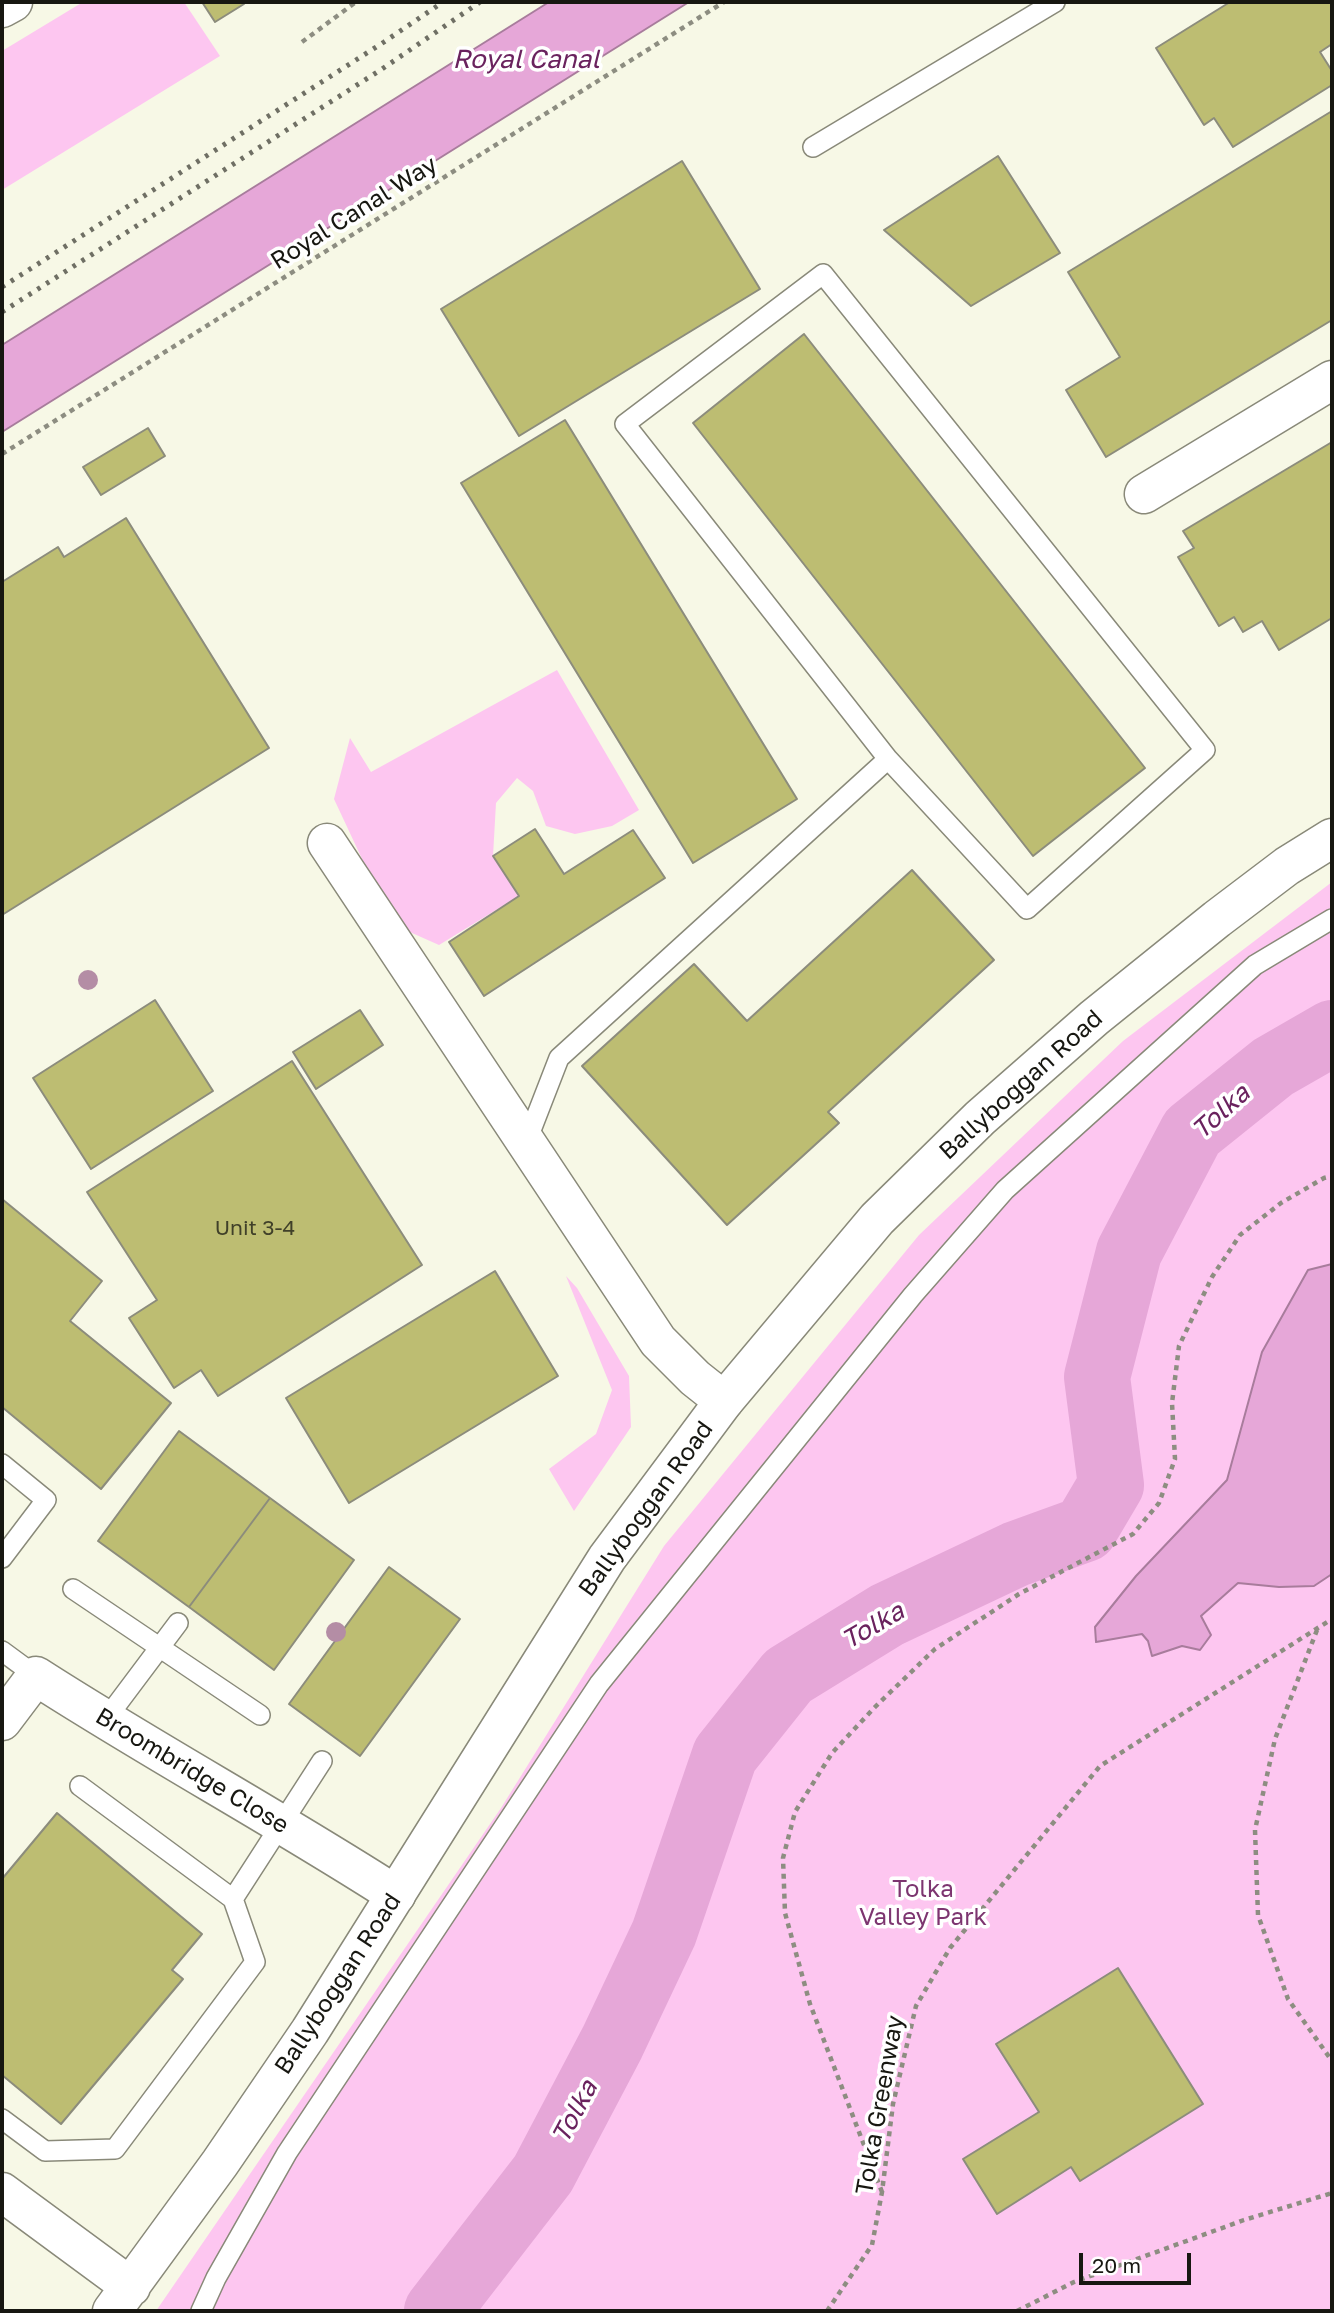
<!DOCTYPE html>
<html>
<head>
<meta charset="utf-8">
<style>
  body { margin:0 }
  #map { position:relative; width:1334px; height:2313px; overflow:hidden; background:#f7f8e6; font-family:"Golos Text",sans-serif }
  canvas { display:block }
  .frame { position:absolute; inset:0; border:4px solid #171711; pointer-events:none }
  .scale { position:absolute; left:1079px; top:2253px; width:112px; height:32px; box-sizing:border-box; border:4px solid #171711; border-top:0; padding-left:9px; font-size:21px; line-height:24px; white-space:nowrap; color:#171711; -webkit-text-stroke:5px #fff; paint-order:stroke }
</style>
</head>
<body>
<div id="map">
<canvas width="1334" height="2313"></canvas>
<div class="frame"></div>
<div class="scale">20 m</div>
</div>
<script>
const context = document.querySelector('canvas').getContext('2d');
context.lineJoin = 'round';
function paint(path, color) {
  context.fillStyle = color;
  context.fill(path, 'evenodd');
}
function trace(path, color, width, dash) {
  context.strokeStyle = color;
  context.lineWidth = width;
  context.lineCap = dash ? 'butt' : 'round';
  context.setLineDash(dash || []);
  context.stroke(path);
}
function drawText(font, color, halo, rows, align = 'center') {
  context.font = font + ' "Golos Text",sans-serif';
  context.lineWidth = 7;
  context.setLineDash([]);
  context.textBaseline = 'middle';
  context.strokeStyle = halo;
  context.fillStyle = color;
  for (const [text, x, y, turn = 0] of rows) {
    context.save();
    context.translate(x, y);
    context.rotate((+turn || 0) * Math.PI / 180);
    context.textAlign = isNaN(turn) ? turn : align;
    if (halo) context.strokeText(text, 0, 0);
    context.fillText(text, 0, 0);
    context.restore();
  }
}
const green = new Path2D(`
  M83 2H184L220 56 2 190V51Z
  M557 670 639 810 612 826 575 834 546 826 533 791 517 778 496 803 493 856 519 896 439 945 403 929 370 876 334 799 350 738 371 772Z
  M1332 882V2311H156L501 1808 664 1546 919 1235 1123 1041Z
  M566 1276 577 1288 629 1376 631 1427 574 1511 549 1469 596 1434 612 1390Z`);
const water = new Path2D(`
  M549 2H689L2 432V345Z
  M1332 1264V1574L1314 1586 1279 1587 1238 1583 1201 1616 1211 1635 1200 1650 1182 1646 1152 1656 1148 1641 1142 1634 1096 1642 1095 1627 1136 1576 1227 1480 1262 1352 1308 1270Z`);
const river = new Path2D(`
  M437 2311 543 2174 612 2043 664 1933 725 1755 788 1676 887 1615 1016 1554 1085 1529 1111 1485 1097 1377 1129 1252 1192 1132 1273 1067 1332 1033`);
const building = new Path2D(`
  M202 2H243L244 4 215 22Z
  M1230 2H1332V44L1320 52 1332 71V85L1233 147 1214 118 1204 125 1156 48Z
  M1332 111V320L1106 457 1066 390 1120 357 1068 272Z
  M998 156 1060 253 971 306 884 230Z
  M682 161 760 289 519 436 441 309Z
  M804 334 1145 768 1033 856 693 423Z
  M565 420 797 799 693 863 461 483Z
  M148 428 165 456 101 495 83 467Z
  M1332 442V618L1279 650 1262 621 1243 632 1234 617 1219 626 1178 557 1194 548 1183 531Z
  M126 518 269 748 2 915V582L58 547 64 557Z
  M535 829 564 874 633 830 665 878 484 996 449 942 519 896 493 856Z
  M912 870 994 960 828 1112 839 1123 727 1225 582 1066 694 964 747 1021Z
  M155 1000 213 1091 91 1169 33 1078Z
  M360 1010 383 1045 316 1089 293 1052Z
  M292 1061 422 1265 218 1396 201 1370 174 1388 129 1318 157 1300 87 1192Z
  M2 1199 102 1281 70 1321 171 1403 101 1489 2 1407Z
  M495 1271 558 1376 349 1503 286 1398Z
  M179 1431 270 1498 189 1607 98 1541Z
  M270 1498 354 1560 274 1670 189 1607Z
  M389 1567 460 1619 360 1756 289 1704Z
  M57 1813 202 1934 172 1970 183 1979 61 2124 2 2075V1879Z
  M1118 1968 1203 2104 1080 2181 1071 2167 997 2214 963 2159 1039 2112 996 2044Z`);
const path = new Path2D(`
  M302 42 356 2
  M2 454 724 2
  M1317 1630 1275 1739 1255 1830 1258 1915 1288 1999 1332 2061
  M882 2192 810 2004 785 1913 783 1858 795 1812 832 1753 875 1707 935 1649 1019 1594 1133 1534 1159 1503 1175 1459 1172 1403 1179 1346 1212 1277 1240 1235 1281 1203 1324 1178 1332 1176
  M827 2311 872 2245 882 2192 893 2104 916 2006 950 1948 1100 1766 1332 1619
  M1017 2311 1074 2282 1244 2220 1332 2193`);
const service = new Path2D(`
  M813 147 1055 2
  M526 1143 559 1058 888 759 1027 909 1205 750 823 274 625 424 888 759
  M2 1464 46 1500 2 1558
  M73 1589 260 1715
  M2 1651 36 1676
  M106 1719 178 1623
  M233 1899 322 1761
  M2 2119 45 2151 115 2149 255 1962 233 1899 80 1786
  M201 2311 216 2278 287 2153 599 1684 913 1295 1005 1190 1255 965 1332 919`);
const minor = new Path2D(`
  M2 8 13 2
  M1144 494 1332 380
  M327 843 658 1341 695 1378 724 1401
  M2 1721 36 1676C154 1752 278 1819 396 1895`);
const tertiary = new Path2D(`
  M2 2192 131 2287
  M112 2311 220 2163 310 2031 607 1558 724 1401 877 1219 980 1118 1094 1018 1217 919 1287 866 1332 838`);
const rail = new Path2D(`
  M2 287 384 42 443 2
  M2 312 382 69 480 2`);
const trees = [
  [88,980],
  [336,1632]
];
const numberNames = [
  ["Unit 3-4",255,1228]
];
const streetNames = [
  ["Royal Canal Way",354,213,-32],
  ["Ballyboggan Road",1021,1085,-42],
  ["Ballyboggan Road",646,1509,-54],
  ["Broombridge Close",192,1771,31],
  ["Ballyboggan Road",338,1984,-57],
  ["Tolka Greenway",880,2105,-80]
];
const parkNames = [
  ["Tolka",923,1889],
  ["Valley Park",923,1917]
];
const waterNames = [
  ["Royal Canal",526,60],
  ["Tolka",1221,1112,-42],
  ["Tolka",873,1626,-30],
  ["Tolka",575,2112,-62]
];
paint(green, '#fdc6f0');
paint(water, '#e6a7d8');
trace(water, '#a87c9c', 2);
trace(river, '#e6a7d8', 66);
paint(building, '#bdbd72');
trace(building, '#8c8c7c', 2);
trace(service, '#898979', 22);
trace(minor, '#898979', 41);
trace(tertiary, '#898979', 41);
trace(path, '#8d8d81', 4.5, [5, 5]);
trace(service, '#fff', 19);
trace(minor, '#fff', 38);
trace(tertiary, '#fff', 38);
trace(rail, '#6f6f64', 5, [3.5, 7]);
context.fillStyle = '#b48da5';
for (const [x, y] of trees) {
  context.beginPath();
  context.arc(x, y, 10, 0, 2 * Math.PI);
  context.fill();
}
drawText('21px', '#404029', null, numberNames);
drawText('24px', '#171711', '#fff', streetNames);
drawText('24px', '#7d3570', '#fff', parkNames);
drawText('italic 26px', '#6a225e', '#fff', waterNames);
</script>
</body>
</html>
